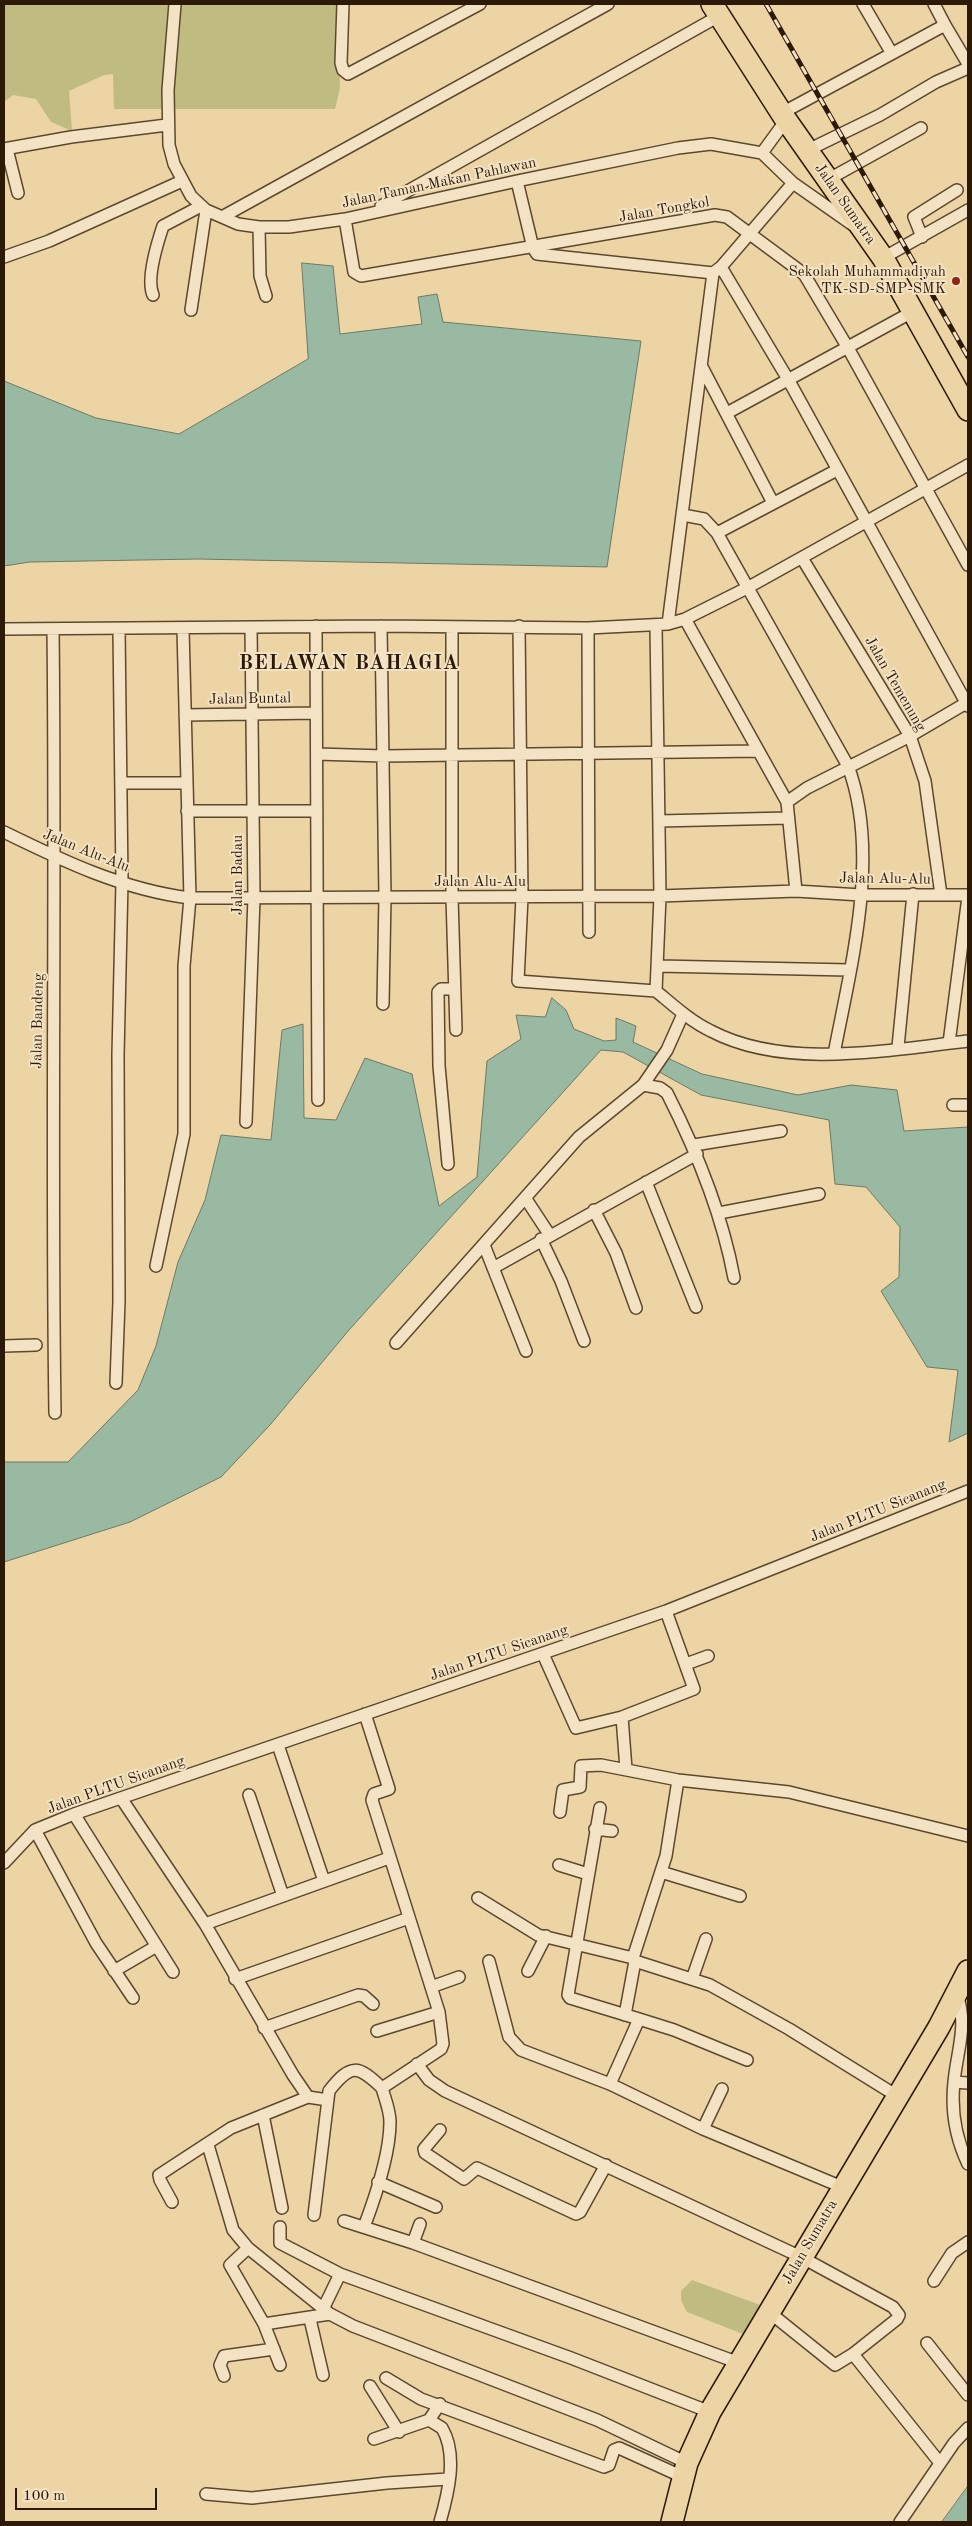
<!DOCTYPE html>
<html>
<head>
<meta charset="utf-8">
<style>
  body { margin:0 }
  #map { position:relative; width:972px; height:2526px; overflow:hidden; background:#ecd4a5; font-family:"Old Standard TT",serif }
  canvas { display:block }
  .frame { position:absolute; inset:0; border:5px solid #2d1908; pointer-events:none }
  .scale { position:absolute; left:15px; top:2488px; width:142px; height:22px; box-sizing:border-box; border:2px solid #2d1908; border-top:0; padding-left:6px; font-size:15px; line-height:18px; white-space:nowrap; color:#2d1908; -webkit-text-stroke:4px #f3e3c4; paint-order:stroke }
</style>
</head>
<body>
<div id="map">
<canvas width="972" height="2526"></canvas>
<div class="frame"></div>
<div class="scale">100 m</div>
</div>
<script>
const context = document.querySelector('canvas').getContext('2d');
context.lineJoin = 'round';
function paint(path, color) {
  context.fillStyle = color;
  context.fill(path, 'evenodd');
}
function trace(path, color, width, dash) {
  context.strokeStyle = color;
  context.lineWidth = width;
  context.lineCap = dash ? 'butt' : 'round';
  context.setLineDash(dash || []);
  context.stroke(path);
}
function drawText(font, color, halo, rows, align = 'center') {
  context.font = font + ' "Old Standard TT",serif';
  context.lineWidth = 4;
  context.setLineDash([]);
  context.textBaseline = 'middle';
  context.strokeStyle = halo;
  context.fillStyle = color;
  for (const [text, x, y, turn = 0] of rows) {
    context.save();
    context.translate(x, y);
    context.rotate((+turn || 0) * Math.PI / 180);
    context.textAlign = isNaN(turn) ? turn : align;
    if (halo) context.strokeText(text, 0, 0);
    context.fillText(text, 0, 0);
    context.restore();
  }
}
const green = new Path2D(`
  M4 4H337L340 88 335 109H114L113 74 104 75 69 91 72 131 51 122 36 99 13 95 4 102Z
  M692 2280 763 2306 748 2336 687 2312 681 2300V2291Z`);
const water = new Path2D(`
  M302 263 333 266 340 334 422 324 418 297 437 294 443 322 641 341 607 567 197 559 30 562 4 566V381L96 418 179 434 308 359Z
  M552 998 566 1010 574 1029 604 1041 616 1040V1018L636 1026 633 1042 702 1074 798 1095 851 1085 897 1090 904 1131 968 1127V1433L949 1442 958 1370 927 1367 881 1291 899 1277 900 1227 866 1187 835 1184 829 1120 701 1095 623 1052 601 1050 349 1330 270 1425 221 1477 130 1522 4 1562V1462H68L138 1390 156 1346 178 1262 205 1200 221 1135 271 1140 282 1030 303 1024 304 1118 336 1120 365 1058 412 1074 439 1206 477 1177 487 1061 521 1039 516 1015 545 1017Z
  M968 2486V2522H942Z`);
const street = new Path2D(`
  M175 4 168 90 169 145 174 164 191 196 206 210 238 224 259 227H289L345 219 517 181 678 148 711 144 762 153 793 183 853 225
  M343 4 341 63 343 70 348 74 480 4
  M863 4 891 52
  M945 25 968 64
  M782 113 945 25 934 4
  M4 149 71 137 167 125
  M7 149 18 193
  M808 150 880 115 936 82 968 68
  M762 153 786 120
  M829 179 921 128
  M517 181 533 248 537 254 713 273 721 267 793 183
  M381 206 719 16
  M222 217 608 4
  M345 219 354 272 361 276 715 215 727 217 804 274 848 348 968 565
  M259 227 260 276 266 296
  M922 237 914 217 957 190
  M4 257 49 241 182 181
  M883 258 968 210
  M721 267 789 381 968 706
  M153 295C146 279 157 244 163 226L201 206
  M191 310 206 210
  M702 367 773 503
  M727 413 914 311
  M683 515 704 519 717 533 848 766C881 855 851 964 834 1054
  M717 533 837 470
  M802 558 910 736 925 781 941 895
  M685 619 787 802 796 891
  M668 624 713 273
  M316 626 318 1100
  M381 626 385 897 383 1004
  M519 626 522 897 518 981 656 991
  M656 626 660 896 656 991C673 1005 690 1021 711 1031 785 1070 888 1050 968 1041
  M452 628V897L456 1030
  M588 628 589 932
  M4 629 381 626 588 628 668 624 685 619 747 588 968 465
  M53 629C56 890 51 1152 55 1413
  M185 715 316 713
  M317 754 384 756 758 751
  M121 783H186
  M787 802 807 788 910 736 968 702
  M187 811H317
  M659 821 788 818
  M4 832C63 861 124 890 190 898L660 896 796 891 861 895H968
  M658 966 849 970
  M949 1043 968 897
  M898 1047 913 894
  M643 1085 660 1088 667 1093C697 1152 722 1213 734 1278
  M953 1105H968
  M246 1122 254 898 251 628
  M694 1145 781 1131
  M448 1164 439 1066 438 992 441 989H454
  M646 1182 696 1307
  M526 1199 549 1234
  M594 1210 616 1253 636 1308
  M719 1213 819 1194
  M541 1239 561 1281 584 1341
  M484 1245 526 1351
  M156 1266 184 1134V966L190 898 183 629
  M493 1268 697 1154
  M396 1343 579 1137 643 1085 667 1050 683 1014
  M4 1346 36 1345
  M116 1383 119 1301 118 1055 122 882 119 629
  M543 1654 576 1728 622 1717 694 1689 666 1611
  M686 1664 708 1656
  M622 1717 626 1769
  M278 1745 324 1881
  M249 1795 283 1896
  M121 1798 205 1924 293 2075 308 2097 328 2100
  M600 1808 568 1995 570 1998 639 2019 610 2084
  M560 1812 563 1790 580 1787 581 1766 601 1765 678 1780 789 1792 968 1836
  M74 1814 173 1972
  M595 1829 612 1831
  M35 1830 96 1943 133 1998
  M4 1863 35 1830 74 1814 666 1611 968 1491
  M559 1865 588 1874
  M661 1872 740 1896
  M478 1898 538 1935 633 1958 635 1961 710 1985 789 2029 897 2096
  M205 1924 389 1858
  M633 1958 666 1856 678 1780
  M489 1961 509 2037 521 2050 610 2084 703 2129 842 2187
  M114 1971 155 1947
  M528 1971 546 1936
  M235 1979 409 1918
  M692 1979 706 1939
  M431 1987 459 1977
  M957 1995C968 2025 957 2051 954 2082 951 2110 956 2139 968 2164
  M625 2015 635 1961
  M639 2019 674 2030 747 2060
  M264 2028 358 1995 364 1996 373 2004
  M377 2031 439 2012
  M417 2064 429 2080 445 2091 801 2257 893 2307 899 2315 897 2319 853 2354 835 2365 769 2312
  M954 2082 968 2083
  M263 2115 282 2208
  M703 2129 722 2089
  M440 2130 424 2149 425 2153 464 2179 477 2168 576 2214 580 2212 606 2165
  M208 2145 233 2230 248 2248 330 2314 353 2326 597 2420 687 2463
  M378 2182 436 2207
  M172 2202 160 2180 159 2175 231 2128 308 2097
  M314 2215 329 2091C351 2063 358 2065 382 2088L441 2049 443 2044 439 2012 372 1800 374 1794 389 1789 365 1714
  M344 2221 413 2243 739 2363
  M280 2227V2243L340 2274 571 2358 710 2412
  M364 2227C375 2198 390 2152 390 2122 390 2110 385 2099 382 2088
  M413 2243 420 2224
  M248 2248 230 2265 264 2324 280 2365
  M934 2281 952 2253 968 2242
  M323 2309 340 2274
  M310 2319 323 2375
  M264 2324 330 2314
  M927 2343 968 2395
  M853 2354 940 2463
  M224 2376 220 2365 224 2356 274 2349
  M386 2378 421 2399 604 2467 609 2465 614 2450 619 2448 683 2477
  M370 2386 399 2432
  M429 2420 442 2428C458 2455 448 2494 440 2522
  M374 2439 429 2420 440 2404
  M206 2494 252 2498 387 2483 448 2479
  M900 2522 954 2443 968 2428`);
const highway = new Path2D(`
  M712 4 786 120 883 258 968 410
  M672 2522 687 2463 710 2412 939 2027 968 1971`);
const rail = new Path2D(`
  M766 4 968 357`);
const markers = [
  [956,281,5,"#8f2418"]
];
const streetNames = [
  ["Jalan Taman Makan Pahlawan",439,183,-12],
  ["Jalan Sumatra",845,204,55],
  ["Jalan Tongkol",664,210,-10],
  ["Jalan Temenung",895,684,60],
  ["Jalan Buntal",250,699,-1],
  ["Jalan Alu-Alu",86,851,22],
  ["Jalan Badau",238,875,-90],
  ["Jalan Alu-Alu",885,879,1],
  ["Jalan Alu-Alu",480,882],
  ["Jalan Bandeng",38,1021,-89],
  ["Jalan PLTU Sicanang",878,1511,-22],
  ["Jalan PLTU Sicanang",499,1653,-19],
  ["Jalan PLTU Sicanang",116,1785,-20],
  ["Jalan Sumatra",810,2242,-60]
];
const poiNames = [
  ["Sekolah Muhammadiyah",946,272],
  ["TK-SD-SMP-SMK",946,289]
];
const districtNames = [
  ["BELAWAN BAHAGIA",349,664]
];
paint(green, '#bfbb81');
paint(water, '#99b9a3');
trace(water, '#6e7965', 1);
trace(street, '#5d482f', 14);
trace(highway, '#2d1908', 24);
trace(street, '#f3e3c4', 11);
trace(highway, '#ecd4a5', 21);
trace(rail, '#2d1908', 5);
trace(rail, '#f3e3c4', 3, [9]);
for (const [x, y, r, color] of markers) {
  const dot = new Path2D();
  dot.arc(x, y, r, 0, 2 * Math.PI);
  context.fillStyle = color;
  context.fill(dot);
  trace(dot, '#f3e3c4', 2);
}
drawText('15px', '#2d1908', '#f3e3c4', streetNames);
drawText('15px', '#2d1908', '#f3e3c4', poiNames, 'right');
context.letterSpacing = '1px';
drawText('bold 20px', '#2d1908', '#f3e3c4', districtNames);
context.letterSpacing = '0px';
</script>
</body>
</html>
